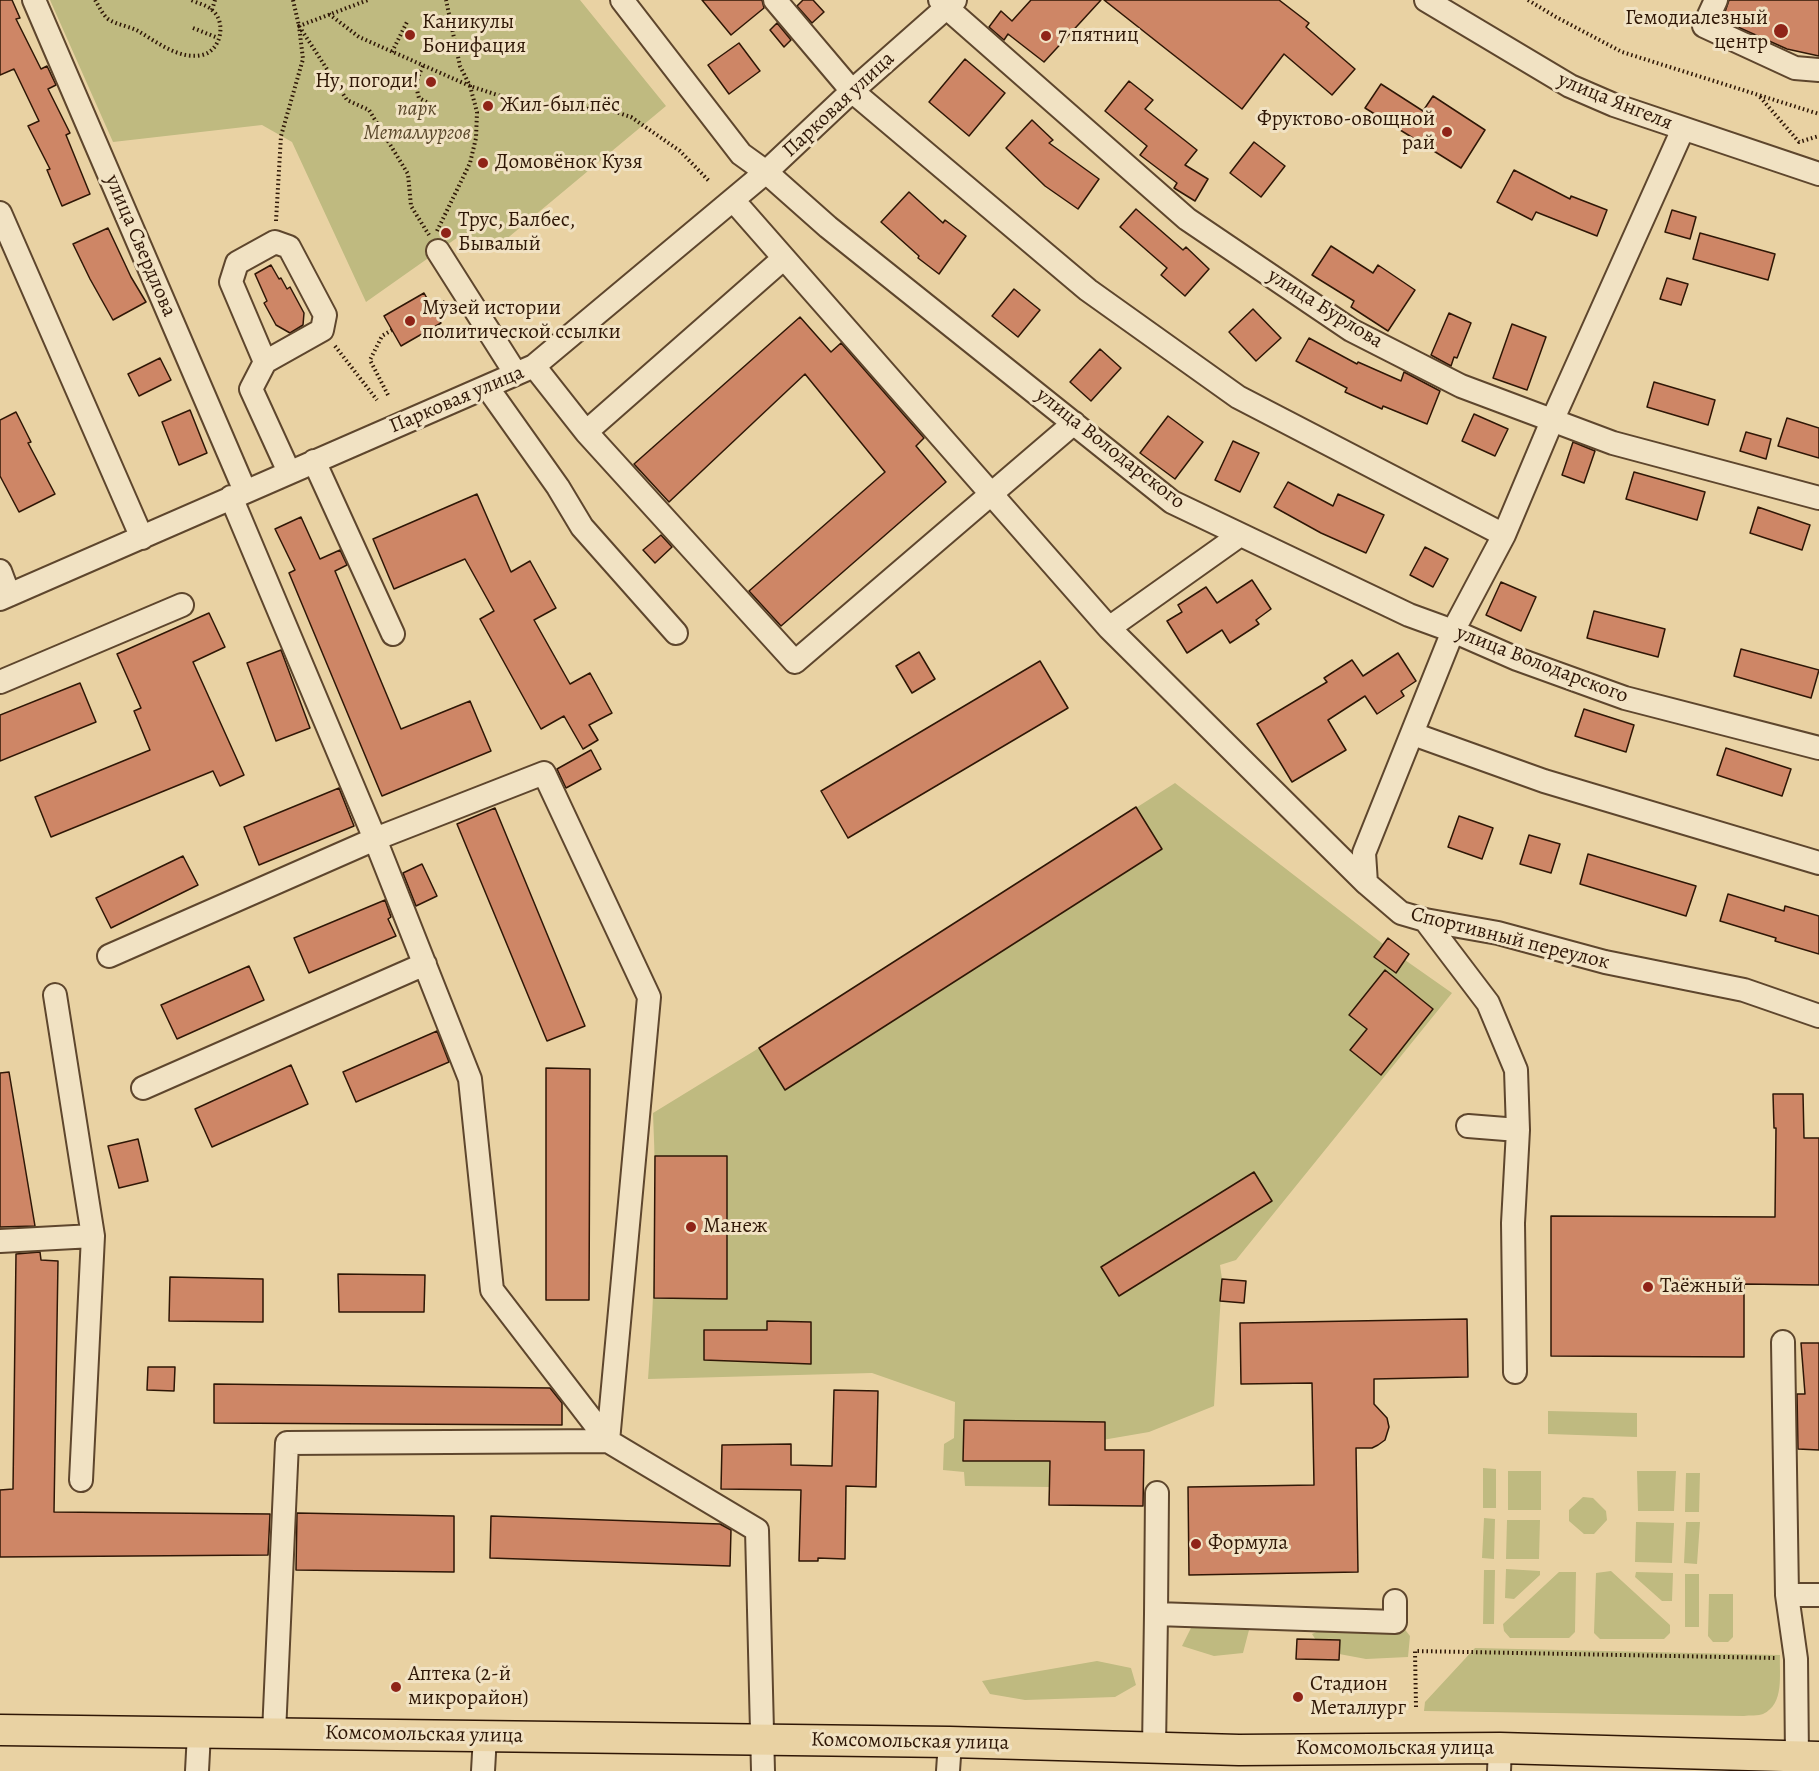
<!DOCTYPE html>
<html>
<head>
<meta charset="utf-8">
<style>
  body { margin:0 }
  canvas { display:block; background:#e9d2a3 }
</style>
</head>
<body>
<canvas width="1819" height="1771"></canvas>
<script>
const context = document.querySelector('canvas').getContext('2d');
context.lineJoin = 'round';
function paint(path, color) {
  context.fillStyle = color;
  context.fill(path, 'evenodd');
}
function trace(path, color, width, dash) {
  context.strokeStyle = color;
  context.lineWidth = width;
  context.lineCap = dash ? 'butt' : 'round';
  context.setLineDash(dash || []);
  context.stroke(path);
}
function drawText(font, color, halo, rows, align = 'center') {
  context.font = font + ' Alegreya,serif';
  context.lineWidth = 6;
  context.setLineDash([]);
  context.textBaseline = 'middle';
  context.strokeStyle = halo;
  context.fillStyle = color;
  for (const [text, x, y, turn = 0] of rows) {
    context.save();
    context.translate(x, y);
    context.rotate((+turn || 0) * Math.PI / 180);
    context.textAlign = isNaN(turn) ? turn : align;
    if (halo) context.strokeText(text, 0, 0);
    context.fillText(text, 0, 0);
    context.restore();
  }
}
const green = new Path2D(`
  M50 0H580L666 106 504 241 461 235 366 302 292 142 262 125 113 142Z
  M1175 783 1383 944 1388 938 1409 954 1405 960 1452 993 1236 1260 1220 1265 1222 1279 1214 1406 1149 1432 1050 1449 1049 1487 965 1486 964 1472 943 1470 944 1444 954 1438 955 1402 872 1373 648 1379C655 1291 657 1202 653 1113L759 1048Z
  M1548 1411 1637 1413V1437L1548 1434Z
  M1483 1468 1496 1469V1508H1483Z
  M1508 1471H1541V1510H1508Z
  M1637 1471H1676L1674 1511H1638Z
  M1686 1473H1700L1699 1512H1685Z
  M1583 1497 1593 1498 1606 1511 1607 1520 1594 1534H1584L1569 1521V1510Z
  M1484 1518 1495 1519 1494 1559 1482 1558Z
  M1507 1520H1540L1539 1559H1506Z
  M1636 1522 1674 1523 1672 1563 1635 1562Z
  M1686 1522H1700L1697 1564 1684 1563Z
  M1506 1569 1540 1571V1575L1514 1599 1505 1598Z
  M1484 1570H1495L1494 1624H1483Z
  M1611 1571 1670 1625V1633L1664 1639H1600L1594 1633 1596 1573Z
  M1559 1572H1576L1575 1632 1569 1638H1510L1504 1631 1503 1624Z
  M1636 1572 1673 1573 1672 1601H1662L1635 1577Z
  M1685 1574H1699V1627H1685Z
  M1709 1594H1733V1637L1728 1642H1713L1708 1636Z
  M1236 1623 1249 1630 1243 1653 1214 1656 1182 1646 1192 1626Z
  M1332 1625 1403 1627 1410 1636 1408 1657 1366 1659 1323 1651 1312 1634Z
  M1475 1648 1780 1655C1779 1674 1785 1704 1763 1714 1759 1716 1749 1715 1744 1716L1424 1711 1425 1702Z
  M1097 1661 1131 1668 1136 1685 1115 1697 1025 1700 990 1694 982 1681Z`);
const building = new Path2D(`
  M0 0H12L20 18 16 19 41 69 47 66 56 85 48 89 70 133 66 135 90 194 62 206 47 170 50 169 28 126 39 121 14 69 0 75Z
  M702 0H762L764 8 731 35Z
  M803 0H813L824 12 812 23 797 6Z
  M1031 0H1101L1044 62 1008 34 1004 40 989 27 1001 11 1012 21Z
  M1104 0H1279L1309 23 1306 27 1355 69 1332 95 1284 54 1242 109Z
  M1729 0H1819V56L1787 49 1740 28 1724 15Z
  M777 23 791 40 784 47 770 30Z
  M739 43 760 71 729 94 708 65Z
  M965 59 1005 93 969 136 929 102Z
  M1129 81 1153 100 1145 109 1197 150 1185 165 1208 179 1195 201 1174 188 1177 183 1140 155 1147 146 1105 111Z
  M1381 84 1423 111 1433 96 1485 130 1461 168 1365 108Z
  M1032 120 1053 140 1049 143 1099 179 1078 209 1045 186 1006 148Z
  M1254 142 1285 166 1261 197 1230 173Z
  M1514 170 1570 199 1571 196 1607 210 1597 236 1536 212 1532 220 1497 202Z
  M909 192 943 223 945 220 966 236 939 274 918 258 919 256 881 222Z
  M1136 209 1183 250 1186 247 1209 269 1185 296 1161 275 1167 268 1120 227Z
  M1672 210 1696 217 1690 239 1665 232Z
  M108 228 131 277 146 302 113 320 90 279 73 244Z
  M1700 233 1775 254 1768 280 1693 259Z
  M1331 246 1373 273 1378 265 1415 290 1388 331 1351 307 1354 301 1312 275Z
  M271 265 279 279 281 278 287 289 290 287 304 313 303 325 290 333 276 325 264 303 267 301 255 274Z
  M1667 278 1688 284 1681 305 1660 299Z
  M1014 289 1040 310 1018 337 992 316Z
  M424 293 441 323 401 346 384 316Z
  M1253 309 1281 338 1256 361 1229 332Z
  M1449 313 1471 323 1457 358 1454 357 1451 366 1431 355Z
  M800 317 831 352 841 343 924 438 916 446 946 482 781 626 749 591 885 472 805 374 669 502 634 464Z
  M1512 324 1546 337 1527 390 1493 378Z
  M1309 338 1357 364 1358 362 1401 381 1404 372 1440 391 1427 424 1383 406 1382 409 1345 392 1347 388 1296 361Z
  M1100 349 1121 368 1091 401 1070 382Z
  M160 358 171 380 139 396 128 374Z
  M1654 382 1715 400 1708 425 1647 407Z
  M190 410 207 453 179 465 162 422Z
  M16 412 31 442 28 443 55 494 19 512 0 476V420Z
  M1474 414 1508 429 1495 456 1462 441Z
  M1168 416 1203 442 1175 479 1140 453Z
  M1787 418 1819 428V458L1778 446Z
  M1746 432 1771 439 1766 459 1740 451Z
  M1233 441 1259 453 1240 492 1215 480Z
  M1573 442 1595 451 1584 483 1562 475Z
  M1634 472 1705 492 1697 520 1626 499Z
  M1288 482 1333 506 1338 494 1384 515 1366 553 1321 533 1274 507Z
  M477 494 511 572 530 561 556 608 534 620 570 684 590 673 612 713 589 725 598 740 583 749 564 716 541 729 480 619 494 611 465 559 394 589 373 539Z
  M1758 507 1810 525 1802 550 1750 533Z
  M301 517 320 559 340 550 347 565 335 571 401 729 470 701 491 751 382 796 289 573 295 570 275 529Z
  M661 535 672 547 655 563 643 550Z
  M1425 547 1448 559 1433 587 1410 575Z
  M1252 580 1271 609 1256 620 1259 624 1230 643 1222 630 1187 653 1167 621 1182 612 1178 605 1206 587 1217 603Z
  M1501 582 1536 597 1521 631 1486 615Z
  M1594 611 1665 629 1658 657 1587 638Z
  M209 613 225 647 193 662 244 775 220 786 213 771 51 837 35 797 150 750 134 711 141 708 117 654Z
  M1741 649 1819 670 1811 698 1734 676Z
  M281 650 310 728 276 741 247 663Z
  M919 652 935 679 912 693 896 666Z
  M1398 653 1416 681 1401 691 1404 696 1377 714 1365 696 1328 720 1346 750 1292 782 1257 724 1327 682 1324 678 1352 660 1363 676Z
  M1040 661 1068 708 848 838 821 791Z
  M80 683 96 722 0 761V715Z
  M1584 709 1634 725 1626 752 1575 736Z
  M1726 748 1791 769 1782 796 1717 775Z
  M591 750 601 769 566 788 557 769Z
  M339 788 354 826 259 865 244 827Z
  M1136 807 1162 849 785 1090 759 1048Z
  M495 808 585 1026 547 1041 457 824Z
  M1459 816 1493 828 1482 859 1448 847Z
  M1529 835 1560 844 1551 873 1520 864Z
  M1588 854 1696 886 1686 916 1580 884Z
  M183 856 198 885 111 928 96 898Z
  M422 864 437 896 416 906 403 873Z
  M1728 894 1784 911 1785 906 1819 916V954L1775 941 1776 938 1720 921Z
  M385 900 391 917 388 919 396 936 309 973 294 938Z
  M1388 938 1409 954 1396 973 1374 957Z
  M249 966 264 1000 177 1039 161 1005Z
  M1385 970 1433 1009 1381 1075 1350 1050 1367 1029 1349 1015Z
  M437 1031 449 1062 356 1102 343 1072Z
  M291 1065 308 1104 212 1147 195 1109Z
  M546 1068 590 1069 589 1300H546Z
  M9 1072 35 1226 0 1227V1073Z
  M1773 1094H1803L1804 1138H1819V1285L1744 1284V1357L1551 1356V1216L1775 1217 1776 1128H1774Z
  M138 1139 148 1181 119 1188 108 1146Z
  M655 1156H727V1299L654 1298Z
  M1254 1172 1272 1201 1119 1296 1101 1267Z
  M40 1252 41 1260 58 1261 54 1512 270 1514 268 1555 0 1557V1490L13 1489 16 1254Z
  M338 1274 425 1275 424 1312H339Z
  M170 1277 263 1279V1322L169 1321Z
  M1222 1279 1246 1281 1244 1303 1220 1301Z
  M1467 1319 1468 1377 1374 1379V1404L1387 1418 1389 1427 1385 1440 1378 1445 1372 1448H1356L1358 1572 1189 1575 1188 1487 1314 1485 1312 1383 1241 1384 1240 1323Z
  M767 1321 811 1322V1364L704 1360V1330H767Z
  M1801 1343H1819V1450L1798 1449 1797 1394H1805Z
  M148 1367H175L174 1391 147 1390Z
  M214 1384 550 1388 562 1403V1425L214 1423Z
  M834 1390 878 1391 876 1487 846 1486 845 1559 818 1558V1561H799L801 1490 721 1489 722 1445 791 1444V1465L832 1466Z
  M964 1420 1105 1422V1450H1144L1143 1506 1049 1505 1050 1461H963Z
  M297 1513 454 1516V1572L296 1570Z
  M491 1516 720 1524 731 1530 730 1566 490 1558Z
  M1297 1639 1340 1640 1339 1660 1296 1659Z`);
const path = new Path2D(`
  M95 0C99 6 102 14 108 19 117 25 129 26 138 31 157 42 179 60 202 55 221 51 227 22 212 10 207 5 197 3 191 0
  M293 0 299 26 347 100 369 110 408 174 411 206 429 235
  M1528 0 1556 17 1622 52 1819 114
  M212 10 215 0
  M329 14 359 37 470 86 522 103 613 111 631 117 680 151 709 181
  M193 28 218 38
  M392 52 408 20
  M423 66C417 78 415 85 419 98L432 105
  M1760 97 1799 142 1819 136
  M276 221 281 136 303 59 299 26 368 0
  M437 231 470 163 476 138 477 112 470 86 460 66 446 0
  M432 309 445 302
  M335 346 377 400
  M388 395 370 360 382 336 392 330
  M1416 1707 1415 1651 1776 1658`);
const minor = new Path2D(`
  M34 0 245 491
  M622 0 741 154 766 172 828 227 1172 502 1409 615 1453 631 1517 659 1625 698 1819 748
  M775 0 852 91 1088 290 1238 397 1504 535
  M940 0 947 8 1187 219 1351 330 1461 386 1613 443 1819 498
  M1426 0 1570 86 1614 105 1819 174
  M1716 0 1704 26 1795 68 1819 70
  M1683 129 1552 421 1504 535 1453 631 1364 853 1366 883 1401 913 1425 920 1498 933 1605 962 1744 990 1819 1016
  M733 200 1109 628 1366 883
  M0 213 142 538
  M438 251 516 374
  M784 258 586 432 795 662 1074 423
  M265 362 231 282 237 263 275 242 289 247 325 315 322 330 265 362 251 389 289 472
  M534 366 586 432
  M487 387 558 487 582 527 676 633
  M314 461 393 634
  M0 571 9 595
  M0 599 534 366 766 172 852 91 955 0
  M1109 628 1240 535
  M0 682 182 605
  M1413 734 1544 781 1819 863
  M544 773 649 997 608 1441 492 1290 470 1079 375 839Z
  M1425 920 1488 1003 1516 1070 1518 1130 1513 1223 1515 1372
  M109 956 375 839 231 497
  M55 995 93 1236
  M143 1088 425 964
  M1468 1126 1518 1130
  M0 1241 93 1236 81 1480
  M1783 1342 1787 1595
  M1156 1614 1157 1493
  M274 1733 287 1443 608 1441 757 1530 763 1771
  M1154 1748 1156 1614 1395 1622V1601
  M1797 1757 1796 1659 1787 1595H1819
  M197 1771 199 1733
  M483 1771 485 1736
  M948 1771 950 1742
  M1499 1771 1500 1748`);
const major = new Path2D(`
  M0 1730 950 1742 1239 1750 1500 1748 1819 1757`);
const markers = [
  [1781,31,8,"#8f2418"],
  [410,35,6,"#8f2418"],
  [1046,36,6,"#8f2418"],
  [431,82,6,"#8f2418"],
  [488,106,6,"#8f2418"],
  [1447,132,6,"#8f2418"],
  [483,163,6,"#8f2418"],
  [446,233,6,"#8f2418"],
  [410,321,6,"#8f2418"],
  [691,1227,6,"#8f2418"],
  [1648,1287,6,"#8f2418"],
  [1196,1544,6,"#8f2418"],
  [396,1687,6,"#8f2418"],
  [1298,1697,6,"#8f2418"]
];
const poiNames = [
  ["Гемодиалезный",1768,19,"right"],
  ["центр",1768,43,"right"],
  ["Каникулы",422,23],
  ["Бонифация",422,47],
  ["7 пятниц",1058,36],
  ["Ну, погоди!",419,82,"right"],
  ["Жил-был пёс",500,106],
  ["Фруктово-овощной",1435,120,"right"],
  ["рай",1435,144,"right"],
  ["Домовёнок Кузя",495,163],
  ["Трус, Балбес,",458,221],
  ["Бывалый",458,245],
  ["Музей истории",422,309],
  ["политической ссылки",422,333],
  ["Манеж",703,1227],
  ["Таёжный",1660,1287],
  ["Формула",1208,1544],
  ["Аптека (2-й",408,1675],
  ["микрорайон)",408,1699],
  ["Стадион",1310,1685],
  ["Металлург",1310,1709]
];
const streetNames = [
  ["улица Янгеля",1615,102,22],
  ["Парковая улица",839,105,-43],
  ["улица Свердлова",140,246,67],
  ["улица Бурлова",1325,309,32],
  ["Парковая улица",457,400,-23],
  ["улица Володарского",1110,449,38],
  ["улица Володарского",1542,665,21],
  ["Спортивный переулок",1510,939,14],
  ["Комсомольская улица",424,1735,1],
  ["Комсомольская улица",910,1742,1],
  ["Комсомольская улица",1395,1749]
];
const parkNames = [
  ["парк",417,110],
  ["Металлургов",417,134]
];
paint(green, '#bfba80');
paint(building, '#ce8666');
trace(building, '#2f1706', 1.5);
trace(minor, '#5e462d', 26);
trace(major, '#2f1706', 33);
trace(path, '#2f1706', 4, [1.5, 3]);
trace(minor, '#f1e2c3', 22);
trace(major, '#e9d2a3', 30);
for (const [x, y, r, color] of markers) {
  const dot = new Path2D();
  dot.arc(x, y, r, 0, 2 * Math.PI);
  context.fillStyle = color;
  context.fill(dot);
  trace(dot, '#f1e2c3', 2);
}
drawText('21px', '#2f1706', '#f1e2c3', poiNames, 'left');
drawText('21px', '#2f1706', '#f1e2c3', streetNames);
drawText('italic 21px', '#5a482b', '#f1e2c3', parkNames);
</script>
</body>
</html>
